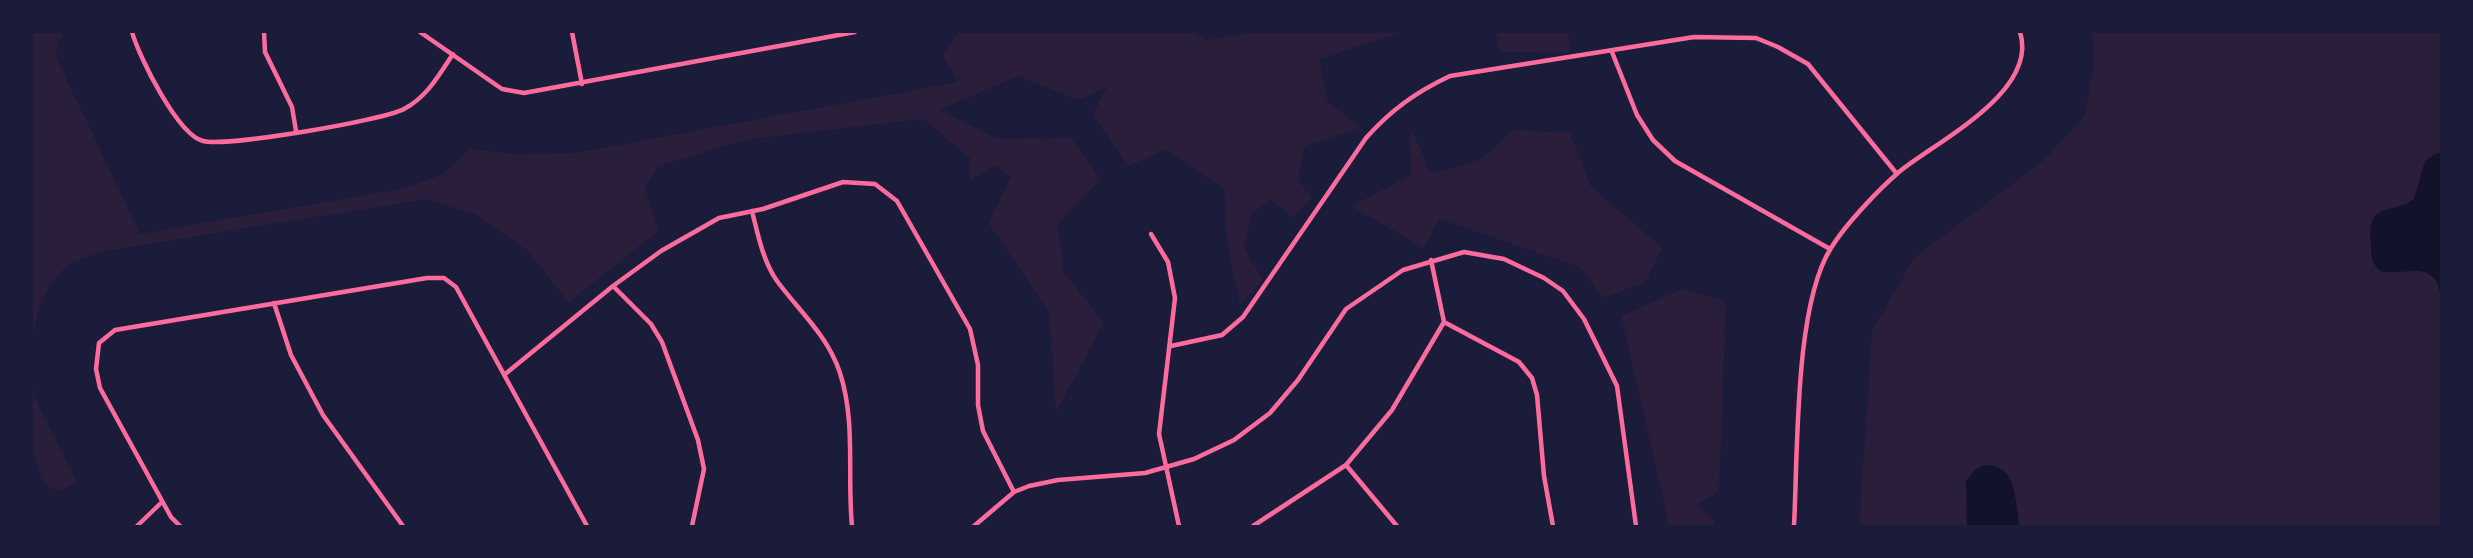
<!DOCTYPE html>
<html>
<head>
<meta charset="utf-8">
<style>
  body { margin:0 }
  #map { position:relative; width:2473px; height:558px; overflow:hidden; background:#1b1b3a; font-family:"IBM Plex Sans",sans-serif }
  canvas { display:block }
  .frame { position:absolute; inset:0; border:33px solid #1b1b3a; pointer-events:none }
</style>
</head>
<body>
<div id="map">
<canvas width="2473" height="558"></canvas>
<div class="frame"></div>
</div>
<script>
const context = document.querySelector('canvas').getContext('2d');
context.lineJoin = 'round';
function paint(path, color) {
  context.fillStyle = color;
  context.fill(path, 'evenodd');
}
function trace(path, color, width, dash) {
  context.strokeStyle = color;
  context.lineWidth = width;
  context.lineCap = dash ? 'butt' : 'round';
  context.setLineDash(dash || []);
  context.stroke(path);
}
const green = new Path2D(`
  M32 32H63L55 55 140 234 406 188 443 174 470 149 516 154 575 153 958 82 943 55 958 32H1192L1206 40 1256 32H1403L1319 59 1328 103 1362 127 1305 146 1298 179 1311 198 1294 218 1270 199 1252 213 1244 248 1263 280 1240 304 1227 243 1224 189 1166 149 1129 166 1093 115 1107 87 1078 100 1018 76 939 110 997 139 1071 138 1101 179 1058 224 1063 271 1104 323 1056 412 1049 312 989 224 1011 176 996 166 970 181V158L924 119 749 139 658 166 645 189 659 230 569 302 528 251 476 214 426 199 106 251C95 255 79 258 69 265 44 282 34 320 32 348Z
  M1496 32H1568L1570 53 1499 52Z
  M2092 32H2441V526H1859L1872 331 1914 258 2044 160 2085 115 2094 62Z
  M1410 126 1431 174 1480 160 1514 130 1570 133 1591 187 1662 247 1646 282 1603 298 1580 267 1439 219 1424 248 1351 206 1411 175Z
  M1682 289 1726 301 1719 492 1697 504 1715 522V526H1667V515L1621 316Z
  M32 379 35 398 77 482 59 492 44 484 32 451Z`);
const water = new Path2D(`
  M2437 153 2442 154 2441 325C2438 314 2443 303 2440 292 2433 258 2403 277 2380 271 2372 264 2371 256 2371 245 2367 199 2388 217 2414 199L2425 161Z
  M1985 465C2019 465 2014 502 2020 526H1967L1966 481 1976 469Z`);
const minor = new Path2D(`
  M132 32C139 57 178 135 203 141 226 147 381 121 404 109 427 97 439 75 453 54
  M264 32 265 52 292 107 296 131
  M420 32 502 89 524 93 855 32
  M572 32 582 84
  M1612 52 1637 115 1653 140 1675 161 1830 249
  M752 211C758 235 763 261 777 281 800 312 828 336 840 373 856 422 847 476 852 526
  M1151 234 1168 262 1175 298 1159 434 1179 526
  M613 286 651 324 662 342 698 440 704 469 692 526
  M274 303 291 355 323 415 403 526
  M1444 322 1519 362 1532 378 1537 395 1544 476 1553 526
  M1171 346 1222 335 1243 317 1366 138C1391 110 1416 92 1450 76L1694 37 1756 38 1778 47 1808 64 1897 174
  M504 375 613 286 661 251 719 218 763 209 843 182 875 184 897 201 970 329 978 365V405L983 431 1014 492
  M1346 465 1397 526
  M137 526 162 502
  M180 526 171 517 100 388 96 369 99 343 115 330 427 278H444L456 287 587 526
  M974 526 1014 492 1029 486 1058 480 1145 473 1194 459 1234 440 1270 413 1298 380 1346 309 1403 270 1464 252 1504 259 1544 278 1563 291 1584 319 1617 386 1636 526
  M1253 526 1346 465 1392 410 1444 322 1431 260
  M1794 526C1798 455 1794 306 1831 248 1845 225 1878 190 1899 172 1937 141 2039 92 2020 32`);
paint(green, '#2a1e3b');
paint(water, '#12122b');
trace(minor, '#ff6b9d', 4.5);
</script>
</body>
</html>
